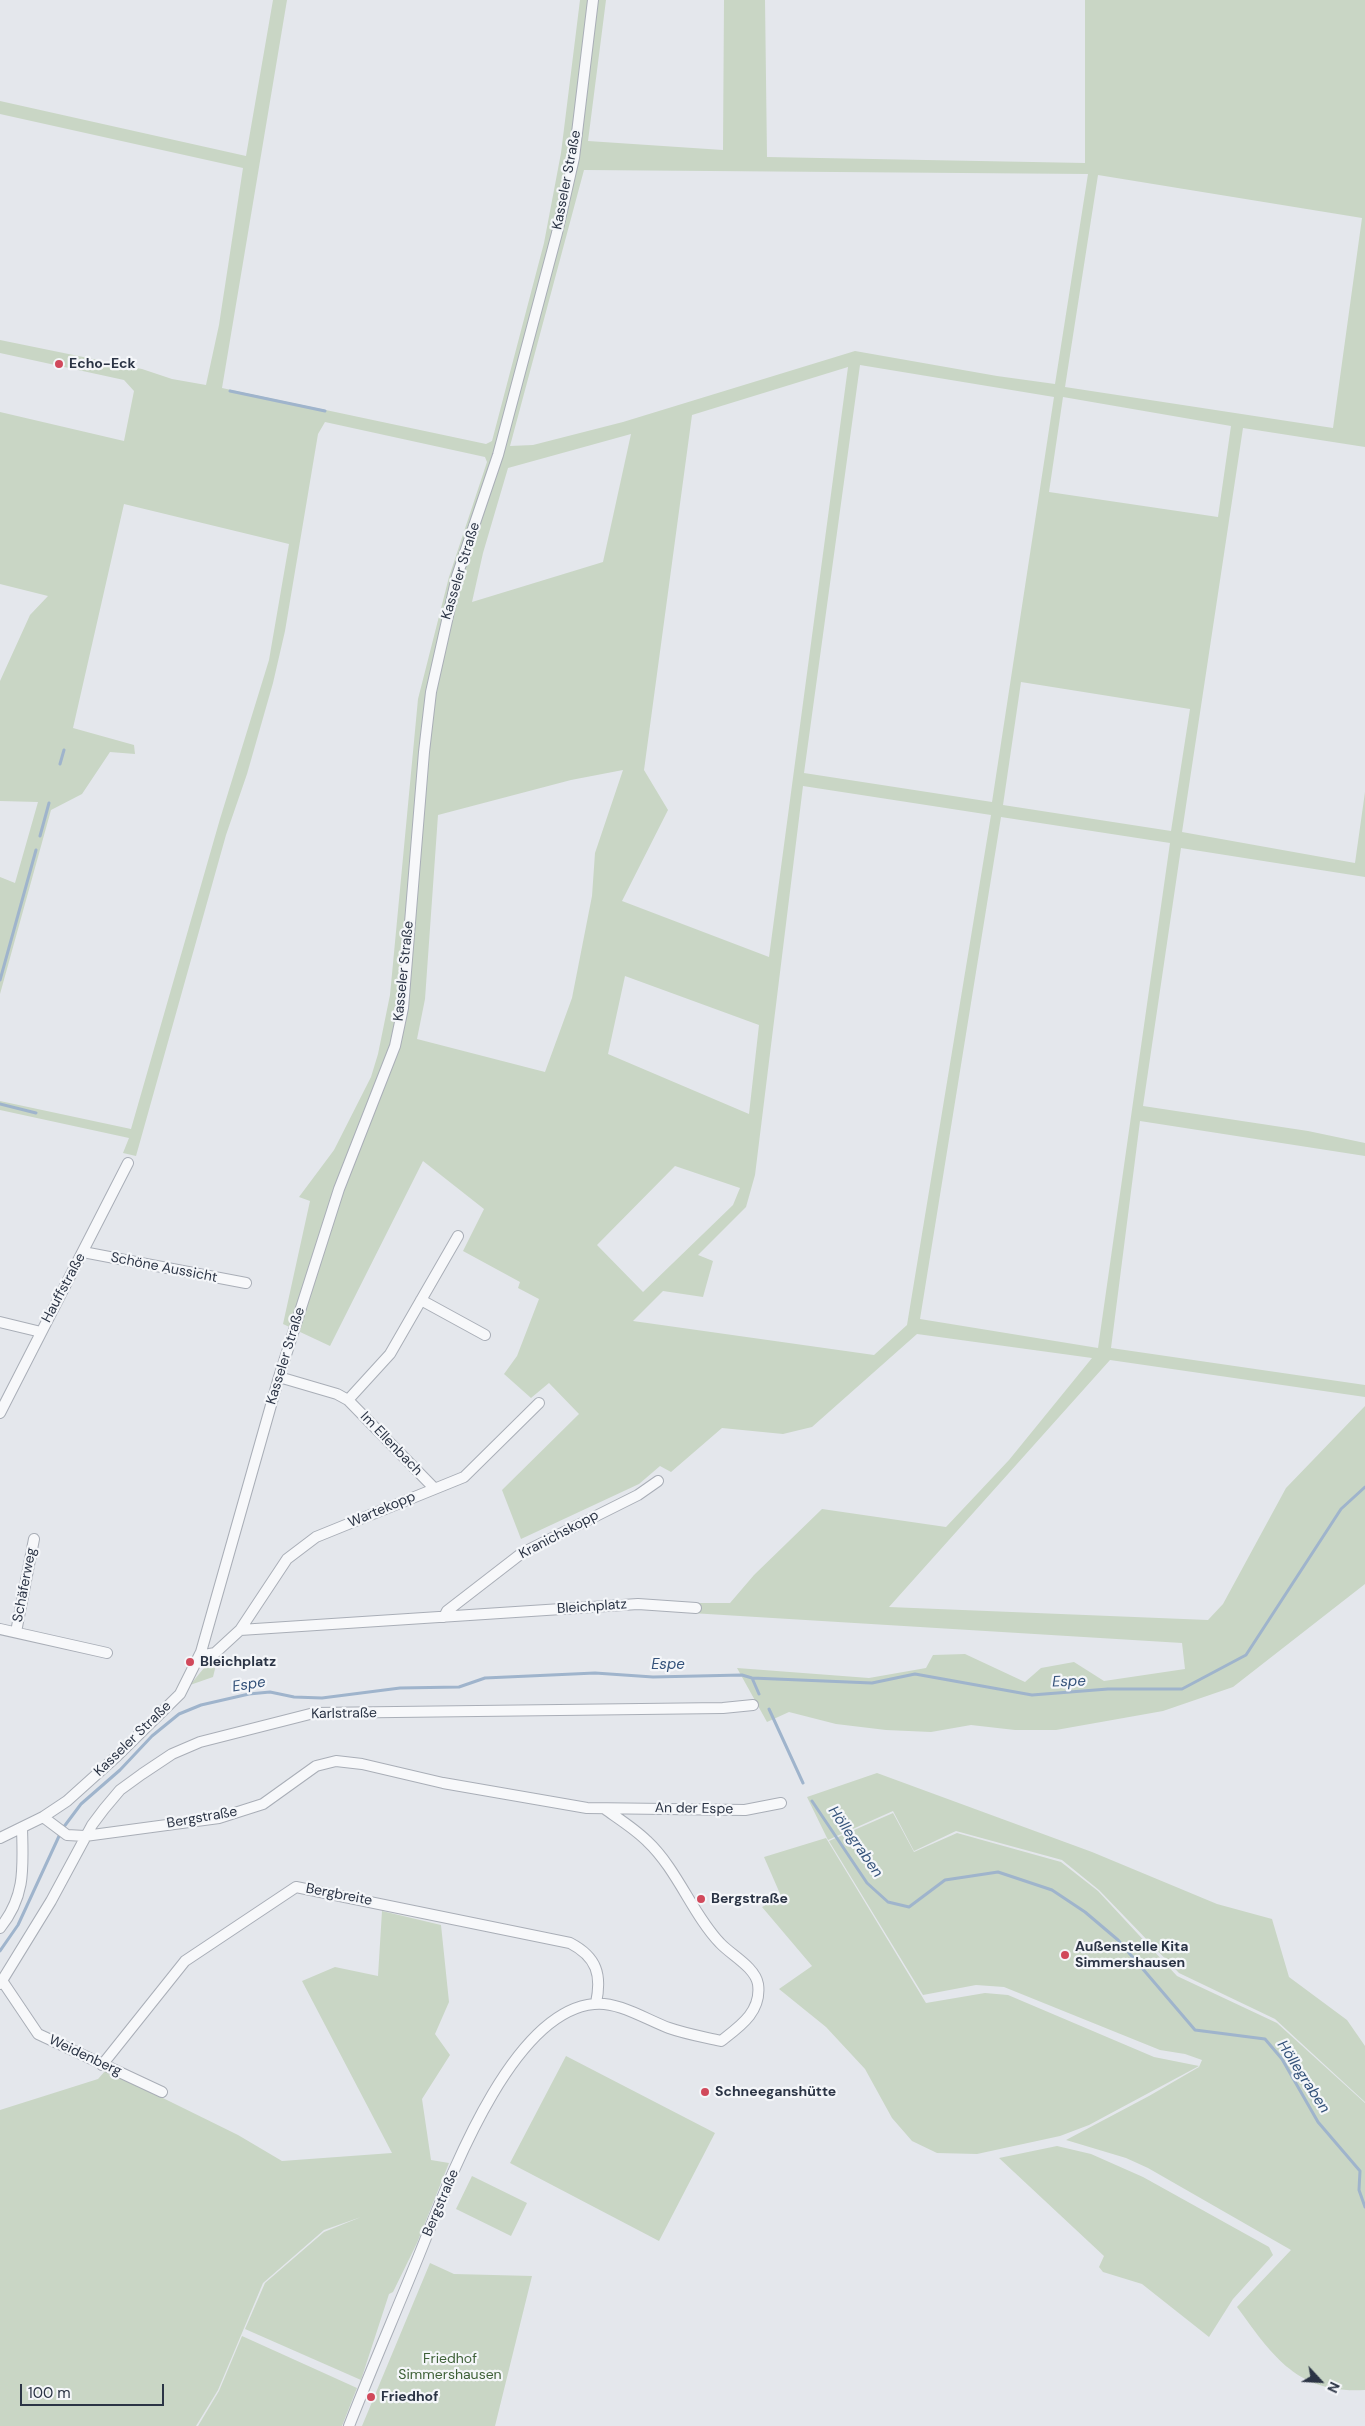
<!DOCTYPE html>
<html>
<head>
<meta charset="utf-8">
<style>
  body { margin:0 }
  #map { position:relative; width:1365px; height:2426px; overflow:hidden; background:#e4e7ec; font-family:"DM Sans",sans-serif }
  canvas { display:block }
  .north { position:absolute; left:1295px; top:2356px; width:50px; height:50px; -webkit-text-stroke:4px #f4f6f9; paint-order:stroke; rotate:115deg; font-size:14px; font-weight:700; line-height:20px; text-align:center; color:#2b3445 }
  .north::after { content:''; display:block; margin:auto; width:18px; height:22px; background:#2b3445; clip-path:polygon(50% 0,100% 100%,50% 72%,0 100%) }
  .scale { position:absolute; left:20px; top:2384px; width:144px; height:22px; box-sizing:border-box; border:2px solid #2b3445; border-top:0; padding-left:6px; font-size:15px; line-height:18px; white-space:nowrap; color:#2b3445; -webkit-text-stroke:4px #f4f6f9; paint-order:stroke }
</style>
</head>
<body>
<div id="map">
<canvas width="1365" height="2426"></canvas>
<div class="north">N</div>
<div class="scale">100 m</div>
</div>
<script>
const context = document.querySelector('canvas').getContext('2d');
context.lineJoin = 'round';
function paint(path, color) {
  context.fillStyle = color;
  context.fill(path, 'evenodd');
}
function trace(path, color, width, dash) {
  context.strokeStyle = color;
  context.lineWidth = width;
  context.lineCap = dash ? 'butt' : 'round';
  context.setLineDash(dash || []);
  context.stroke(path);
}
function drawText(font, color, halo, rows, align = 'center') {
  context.font = font + ' "DM Sans",sans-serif';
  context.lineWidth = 4.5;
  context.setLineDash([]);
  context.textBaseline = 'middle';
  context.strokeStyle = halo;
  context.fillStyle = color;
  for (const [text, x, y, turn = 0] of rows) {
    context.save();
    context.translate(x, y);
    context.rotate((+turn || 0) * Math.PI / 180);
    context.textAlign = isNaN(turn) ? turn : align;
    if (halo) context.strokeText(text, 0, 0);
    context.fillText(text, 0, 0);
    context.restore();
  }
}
const green = new Path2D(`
  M273 0H287L222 388 486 444 492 441 544 243 561 153 580 0H606L588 141 723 150 724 0H765L767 157 1085 163V0H1365V447L1243 428 1182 832 1355 863 1365 792V877L1181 848 1143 1106 1308 1131 1365 1143V1156L1140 1121 1111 1348 1365 1385V1397L1110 1360 889 1607 1208 1620 1223 1604 1286 1488 1365 1406V1584L1233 1687 1163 1711 1056 1730H1015L971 1725 931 1732 886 1730 836 1724 789 1712 767 1722 737 1668 869 1678 926 1668 933 1655 965 1654 1025 1682 1041 1668 1074 1662 1104 1681 1185 1669 1182 1643 691 1613 693 1603H730L754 1575 822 1509 946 1527 1009 1460 1092 1358 917 1334 812 1427 783 1434 722 1428 671 1472 660 1466 639 1484 521 1539 502 1490 579 1414 549 1383 531 1398 504 1374 517 1356 539 1299 518 1288 520 1282 463 1251 484 1209 423 1161 330 1346 283 1324 310 1201 299 1197 334 1150 371 1077 378 1054 390 995 418 699 449 577 487 462 485 457 325 422 318 434 285 631 273 683 247 774 226 835 136 1156 123 1153 129 1138 0 1110V1101L131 1129 220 819 269 660 289 544 124 504 73 728 134 745 135 754 110 752 82 794 51 810 0 994V877L15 883 38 802 0 801V681L30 615 48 596 0 584V412L124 441 134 391 124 380 0 353V340L142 369 172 379 206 385 219 325 243 168 0 114V101L246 156ZM584 170 1088 174 1055 384 997 376 855 351 623 422 533 445 510 446ZM1098 175 1362 218 1333 428 1065 387ZM860 365 1054 397 992 802 804 773ZM848 367 769 957 622 901 668 810 644 770 692 415ZM1063 397 1231 426 1218 517 1049 492ZM631 434 603 562 472 602 483 553 508 468ZM1021 682 1190 709 1171 831 1003 805ZM623 770 595 853 592 896 572 998 545 1072 417 1039 425 999 438 815 571 780ZM803 786 991 815 907 1325 874 1355 633 1321 663 1291 703 1297 713 1261 698 1255 746 1207 755 1175ZM1001 817 1170 843 1098 1348 920 1319ZM625 976 759 1025 749 1114 608 1054ZM675 1166 740 1188 733 1205 643 1292 597 1245Z
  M213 1657 215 1669 213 1677 190 1685Z
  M877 1773 1092 1852 1217 1904 1272 1919 1289 1977 1347 2020 1365 2046V2102L1275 2019 1179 1973 1099 1890 1062 1860 956 1831 914 1851 893 1811 828 1840 807 1797Z
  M893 1813 914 1852 957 1833 1061 1862 1098 1891 1177 1976 1277 2023 1365 2103V2390C1297 2394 1273 2356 1237 2307L1291 2250 1148 2168 1126 2158 1066 2140 1149 2096 1199 2067 1202 2060 1185 2054 1160 2050 1004 1987 976 1985 923 1995 829 1841Z
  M826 1838 926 2003 985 1993 1008 1995 1154 2057 1199 2066 1089 2125 1060 2136 977 2154 937 2153 912 2141 892 2118 865 2069 826 2027 779 1989 812 1966 762 1907 781 1896 764 1857Z
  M382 1911 441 1925 449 2002 435 2034 450 2055 422 2099 431 2160 449 2163 417 2243 393 2292 389 2294 361 2380 245 2329 265 2283 324 2232 361 2217 324 2230 263 2283 218 2390 196 2426H0V2110L98 2079 106 2070 238 2135 282 2161 392 2153 302 1981 335 1967 378 1976Z
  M566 2056 715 2133 659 2241 510 2163Z
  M1057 2146 1091 2154 1143 2177 1269 2247 1273 2255 1233 2299 1209 2337 1142 2284 1103 2272 1099 2267 1104 2256 999 2158Z
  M472 2176 527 2203 511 2236 456 2209Z
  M430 2263 454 2274 532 2276 495 2426H362Z
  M242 2336 357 2388 342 2426H198L219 2391Z`);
const stream = new Path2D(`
  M230 391 325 411
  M60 764 64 750
  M40 836 49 803
  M0 980 36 850
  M0 1104 36 1113
  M752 1678 759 1694
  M769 1709 803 1783
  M812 1801 867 1883 888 1902 909 1907 945 1880 998 1872 1052 1890 1085 1912 1118 1940 1195 2030 1265 2039 1282 2059 1318 2122 1360 2171 1359 2190 1365 2207
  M63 1828 81 1804 120 1770 152 1736 179 1714 201 1705 249 1694 270 1692 294 1697 322 1698 400 1688 459 1687 485 1678 595 1673 653 1677 742 1675 752 1678 872 1683 915 1674 1032 1695 1108 1689H1182L1246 1655 1341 1509 1365 1487
  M0 1951 18 1925 60 1834`);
const minor = new Path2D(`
  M83 1252 246 1283
  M421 1300 485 1335
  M0 1322 41 1332
  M279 1377 337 1394 348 1400 434 1488
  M348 1400 390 1354 458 1236
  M0 1413 128 1163
  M444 1617 447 1611 522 1553 638 1495 658 1481
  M0 1629 107 1653
  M240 1630 638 1604 696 1608
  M16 1632 34 1539
  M199 1656 215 1653 240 1630 287 1559 316 1537 464 1477 539 1403
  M43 1817 67 1835 85 1836 219 1818 263 1804 316 1766 336 1761 362 1764 443 1783 587 1808 745 1810 781 1803
  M0 1838 43 1817 67 1801 117 1756 180 1694 201 1652 279 1377 339 1189 395 1046 403 1008 424 752 431 692 457 576 498 455 557 233 574 158 593 0
  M0 1928C26 1896 23 1867 22 1828
  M3 1982 38 2034 162 2092
  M0 1984 51 1901 92 1825 104 1809 120 1790 142 1774 172 1754 200 1742 314 1713 723 1708 753 1705
  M102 2065 185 1961 296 1887 570 1943C597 1957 602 1975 596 2003
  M349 2426C370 2372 393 2319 415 2265 444 2195 507 2012 594 2004 618 2001 647 2020 669 2028 686 2034 704 2037 721 2041 739 2027 762 2012 758 1984 755 1967 731 1955 720 1943 693 1915 677 1869 647 1841 635 1829 619 1819 605 1809`);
const markers = [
  [59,364,5,"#d1495b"],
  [190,1662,5,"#d1495b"],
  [701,1899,5,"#d1495b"],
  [1065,1955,5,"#d1495b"],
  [705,2092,5,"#d1495b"],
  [371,2397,5,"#d1495b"]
];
const streetNames = [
  ["Kasseler Straße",567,180,-79],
  ["Kasseler Straße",461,571,-73],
  ["Kasseler Straße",404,971,-84],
  ["Schöne Aussicht",164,1268,11],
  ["Hauffstraße",64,1288,-62],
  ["Kasseler Straße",286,1356,-73],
  ["Im Ellenbach",391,1444,46],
  ["Wartekopp",382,1510,-23],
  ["Kranichskopp",559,1535,-28],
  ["Schäferweg",25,1585,-79],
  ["Bleichplatz",592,1607,-4],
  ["Karlstraße",344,1714,-1],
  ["Kasseler Straße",133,1739,-44],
  ["An der Espe",694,1809,1],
  ["Bergstraße",202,1818,-10],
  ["Bergbreite",339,1895,11],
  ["Weidenberg",85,2056,25],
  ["Bergstraße",441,2203,-67]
];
const poiNames = [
  ["Echo-Eck",69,364],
  ["Bleichplatz",200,1662],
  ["Bergstraße",711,1899],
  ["Außenstelle Kita",1075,1947],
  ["Simmershausen",1075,1963],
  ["Schneeganshütte",715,2092],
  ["Friedhof",381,2397]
];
const parkNames = [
  ["Friedhof",450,2359],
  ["Simmershausen",450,2375]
];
const waterNames = [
  ["Espe",668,1665],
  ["Espe",1069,1682,-2],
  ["Espe",249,1685,-9],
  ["Höllegraben",855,1842,55],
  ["Höllegraben",1303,2077,57]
];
paint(green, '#c9d6c5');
trace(stream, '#9fb4cc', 3);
trace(minor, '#a9aeb7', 12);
trace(minor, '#f7f8fa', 10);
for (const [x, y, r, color] of markers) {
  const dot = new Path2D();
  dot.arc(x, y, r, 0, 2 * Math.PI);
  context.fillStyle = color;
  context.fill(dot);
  trace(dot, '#f4f6f9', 2);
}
drawText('14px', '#2b3445', '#f4f6f9', streetNames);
drawText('bold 14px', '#2b3445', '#f4f6f9', poiNames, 'left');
drawText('14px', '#3f6138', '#f4f6f9', parkNames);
drawText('italic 15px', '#34527a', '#f4f6f9', waterNames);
</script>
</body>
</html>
